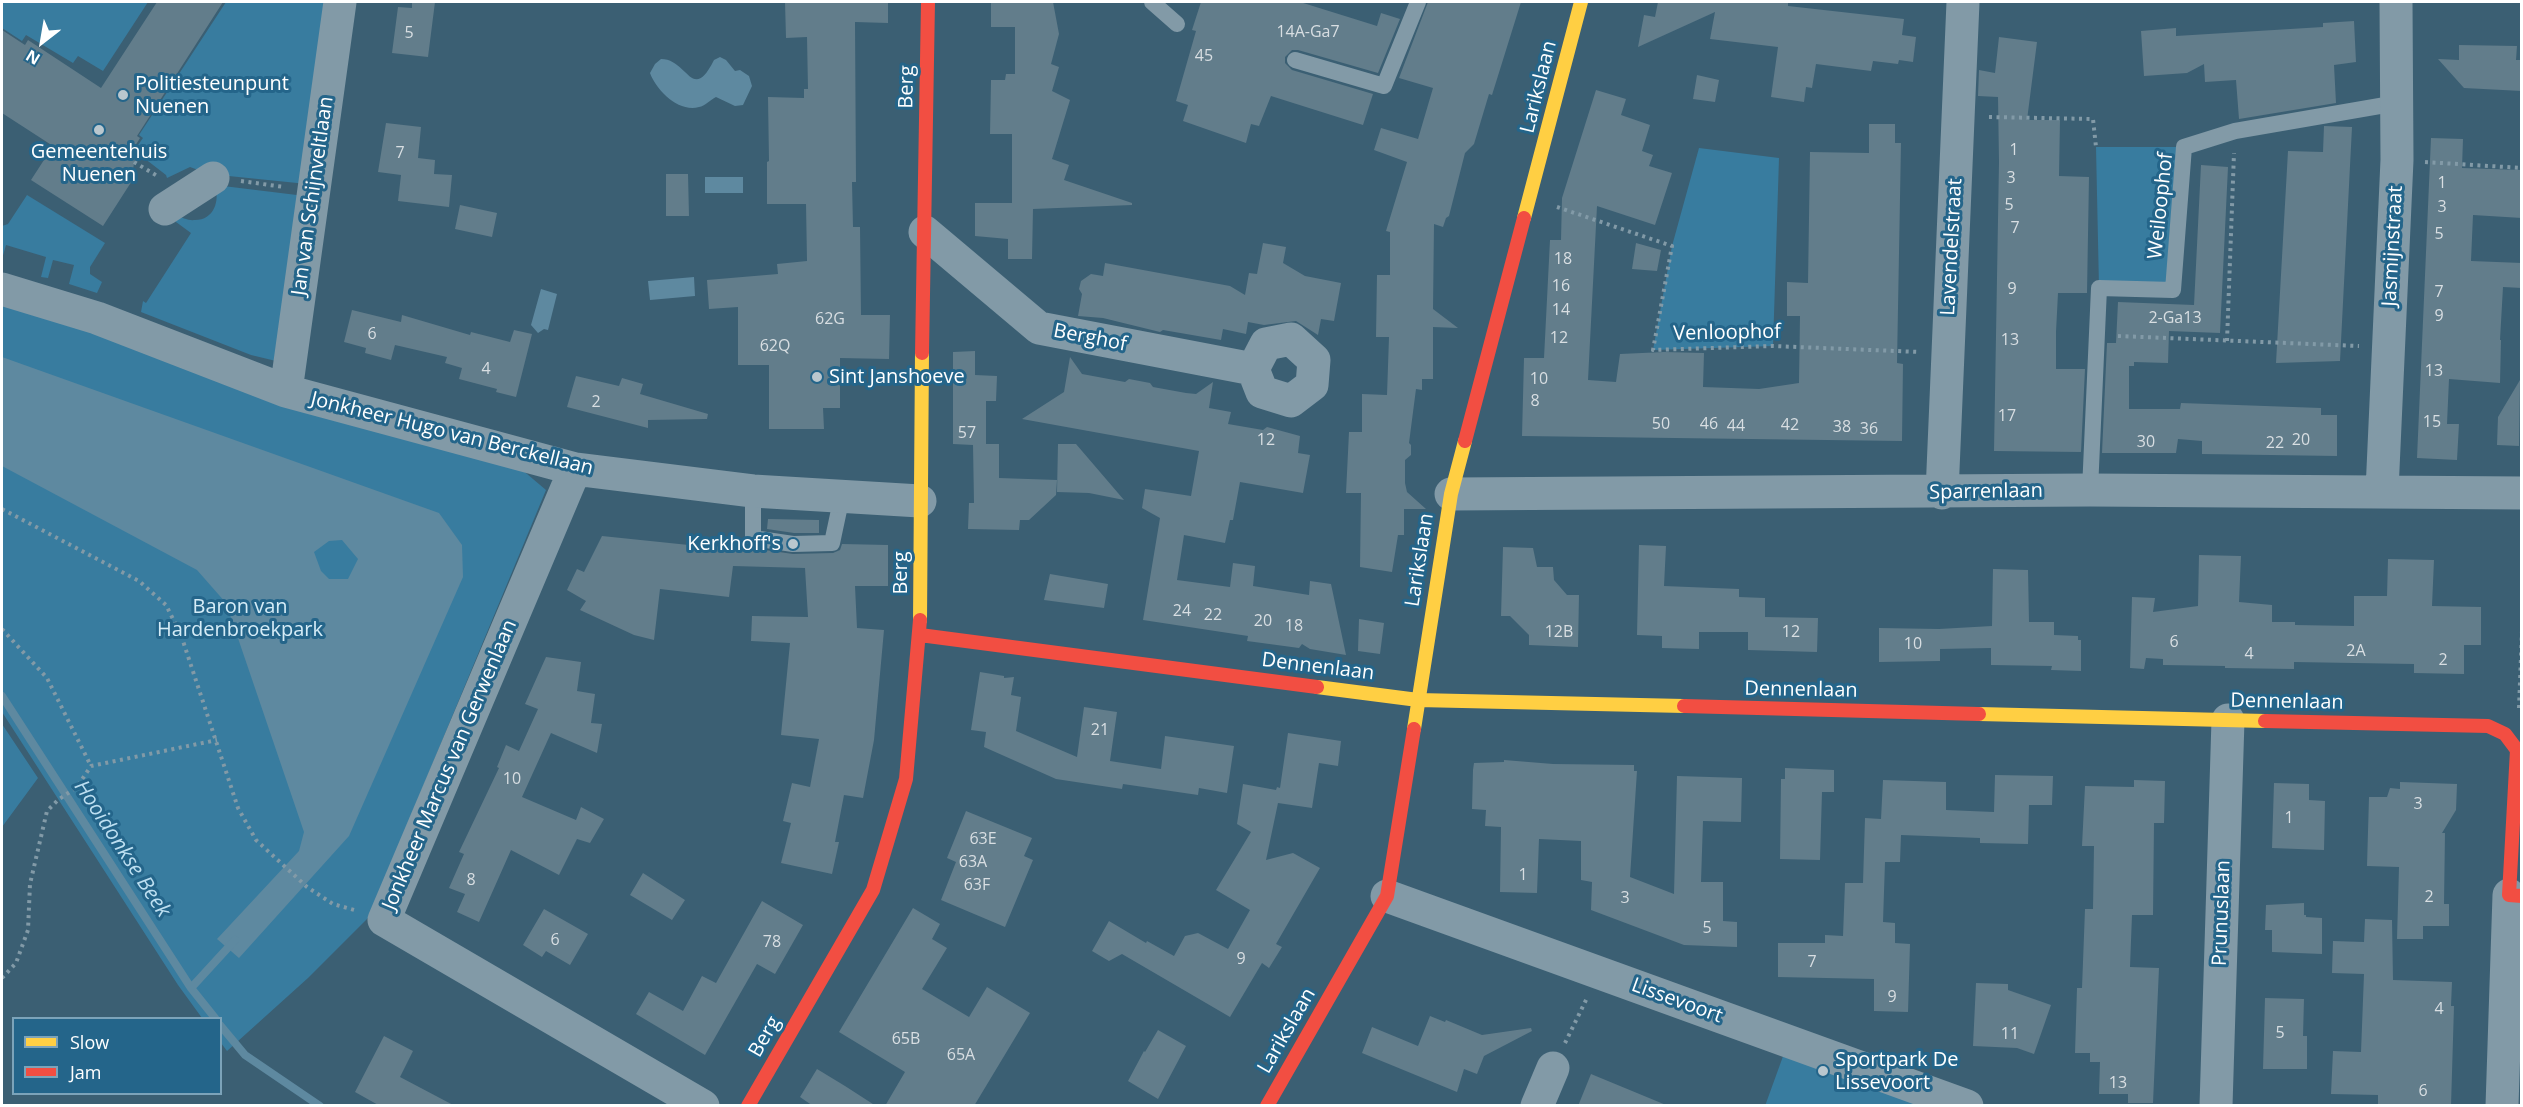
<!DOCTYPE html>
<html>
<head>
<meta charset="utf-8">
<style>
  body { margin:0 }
  #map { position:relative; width:2523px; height:1107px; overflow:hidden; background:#3b5f73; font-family:"Open Sans",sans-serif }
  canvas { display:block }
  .frame { position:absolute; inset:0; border:3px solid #fff; pointer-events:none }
  .legend { position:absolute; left:12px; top:1017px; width:210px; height:78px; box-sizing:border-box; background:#24658a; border:2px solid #7ca3b9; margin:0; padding:8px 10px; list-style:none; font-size:18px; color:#fff }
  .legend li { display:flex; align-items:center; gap:12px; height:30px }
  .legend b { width:30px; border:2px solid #7ca3b9 }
  .north { position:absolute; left:12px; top:12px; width:60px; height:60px; -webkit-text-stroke:4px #24658a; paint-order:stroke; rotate:211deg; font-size:16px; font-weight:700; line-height:24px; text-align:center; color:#fff }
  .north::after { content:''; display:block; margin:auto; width:21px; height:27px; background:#fff; clip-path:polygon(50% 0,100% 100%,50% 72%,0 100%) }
</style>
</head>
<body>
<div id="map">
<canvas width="2523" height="1107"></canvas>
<div class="frame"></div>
<ul class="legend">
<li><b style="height:8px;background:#ffcf43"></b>Slow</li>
<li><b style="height:8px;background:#f24e42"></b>Jam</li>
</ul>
<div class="north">N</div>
</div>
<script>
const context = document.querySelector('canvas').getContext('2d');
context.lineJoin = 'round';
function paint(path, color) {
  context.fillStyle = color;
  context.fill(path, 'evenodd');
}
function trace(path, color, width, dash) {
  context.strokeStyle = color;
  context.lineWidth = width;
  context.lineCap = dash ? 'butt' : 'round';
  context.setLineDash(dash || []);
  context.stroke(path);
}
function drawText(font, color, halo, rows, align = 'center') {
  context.font = font + ' "Open Sans",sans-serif';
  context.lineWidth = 6;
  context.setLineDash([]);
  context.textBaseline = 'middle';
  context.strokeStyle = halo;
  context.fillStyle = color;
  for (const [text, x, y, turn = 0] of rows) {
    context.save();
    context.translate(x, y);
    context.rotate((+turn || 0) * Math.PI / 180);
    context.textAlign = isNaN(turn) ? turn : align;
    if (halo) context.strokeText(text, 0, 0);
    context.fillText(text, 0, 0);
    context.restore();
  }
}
const green = new Path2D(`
  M2 2H148L103 71 78 56 73 63 26 35 22 41 2 28Z
  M226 2H330L307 184 209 174 190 167 167 178 166 175 144 158 148 151 138 145 143 138 139 135Z
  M2096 147H2184L2173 290 2099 288Z
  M1699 148 1779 158 1773 346 1653 350 1672 246Z
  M215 185 305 196 276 361 251 355 141 312 143 301 146 303 191 233 176 222V216C182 217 188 221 195 220 214 220 220 201 215 185Z
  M27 195 105 243 90 267V274L102 282 97 293 69 284 74 265 53 260 48 278 41 277 46 257 6 245 2 259V226L8 224Z
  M2 288 520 468 546 490 369 917 308 978 227 1051 221 1043 220 1018H202L178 985 2 712Z
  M2 724 38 778 2 827Z
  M1790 1037 1946 1106H1765Z`);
const water = new Path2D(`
  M720 57 726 60 735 71 740 70 749 76 752 86 743 105 735 106 716 97C710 100 705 106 699 107 679 113 656 90 650 73L655 64 661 59C688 59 692 104 714 60Z
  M705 177H743V193H705Z
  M694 277 695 296 650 300 648 281Z
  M541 289 557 294 548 330 544 329 538 333 531 325Z
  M2 357 439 513 462 545 463 577 349 836 239 958 217 939 299 851 304 832 226 603 197 570 2 466ZM342 540 358 559 348 579H329L321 571 314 552 329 541Z`);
const stream = new Path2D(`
  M2 696 191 988 215 1018
  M191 988 235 940
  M220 1025 245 1055 320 1106`);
const building = new Path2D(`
  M157 2H223L137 136 140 138 132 151 135 156 133 170 137 173 103 226 31 180 53 146 2 113V30L25 45 28 40 101 88Z
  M412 2H435L428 57 392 53 398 7 412 8Z
  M785 2H888V23L855 22 856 182H852L853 227H860L861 315H890L889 359 840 358V408H823L824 429H769V365H738V307L709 309 707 280 778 274 777 264 807 261 806 204H767V162L769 161 768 97 804 98V89H808L807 37 786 38Z
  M991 2H1053L1059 34 1051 64 1059 67 1052 91 1070 100 1052 159 1069 165 1064 180 1132 203V205L1033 209 1032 259H1008V239L975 236V203H1012V134H990L991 80H1005L1006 74H1015V27H991Z
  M1201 2H1300L1377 26 1381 13 1400 19 1378 73 1298 50H1292L1285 57V63L1292 70 1373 94 1363 125 1271 96 1259 126 1251 124 1246 143 1183 121 1188 105 1176 101 1196 31 1192 30Z
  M1428 2H1521L1492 95 1489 94 1474 144 1465 153 1449 216 1446 218 1443 227 1434 224 1433 309 1458 328 1433 327V379H1422V390L1416 389 1409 443 1411 445V455L1405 460V483L1407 492 1426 509H1404V535H1398L1392 572 1360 567 1361 493H1346L1349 432H1362V394L1387 395 1389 337H1376L1377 275H1390V232L1386 231 1407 162 1374 150 1381 128 1418 139 1433 88 1399 78Z
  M1658 2H1788V6L1904 19 1902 35 1916 37 1913 62 1899 60 1898 64 1873 61 1871 71 1816 64 1812 88 1806 87 1804 102 1771 97 1778 47 1710 39 1715 12 1638 47 1644 15 1655 17Z
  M2354 21 2356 62 2334 65 2336 103 2239 119 2236 80 2205 82 2204 64 2187 73 2144 76 2141 31 2176 28V36L2323 27V23Z
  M1999 37 2037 42 2027 120H2060L2059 176 2089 177 2087 293H2058L2056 332V369H2085L2081 452 1994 451 1999 162 1998 97 1978 96 1979 70 1995 73Z
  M2459 45 2517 46 2516 60H2522V91L2464 88 2438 59 2459 60Z
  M1697 75 1719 80 1715 102 1693 99Z
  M1596 90 1626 99 1621 115 1650 125 1642 151 1653 155 1649 166 1672 173 1655 225 1597 206 1588 380 1616 382 1620 354 1664 352 1704 353 1703 387 1759 389 1799 383 1800 316H1787V282L1808 283 1810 152 1869 153V124H1895V143H1901L1897 363 1903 364 1902 441 1522 436 1524 358H1544L1550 240H1561L1562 198Z
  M386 123 421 127 418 158 435 160 434 174 452 175 449 207 398 201 401 175 378 172Z
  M2324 126 2352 127 2340 361 2276 363 2288 151 2323 152Z
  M2431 138 2463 139 2462 168 2522 170V218L2473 215 2471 261 2522 263V288L2503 287 2500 340H2501L2500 383 2449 379 2447 424H2459L2457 460 2417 458Z
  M2201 165 2228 167 2220 333 2169 331 2168 363 2134 362V366H2129V409H2180L2181 403 2321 408V415H2337V456L2202 454V441L2178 439 2176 453H2102L2107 343H2116L2118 302 2194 305Z
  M666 174H688L689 216H666Z
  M460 205 497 213 492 237 455 229Z
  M1263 243 1286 247 1283 263 1305 276 1341 283 1334 321 1321 319 1318 335 1296 321 1264 325 1248 322 1246 334 1223 329 1221 340 1163 330 1160 332 1103 318 1078 316 1082 294 1079 289 1081 281 1091 274 1103 276 1105 263 1230 286 1245 295 1249 273 1257 274Z
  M1636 243 1661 250 1657 271 1632 269Z
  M352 310 401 322 402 315 470 335 471 332 510 342 514 330 532 334 516 397 496 392 497 389 459 379 462 368 445 363 447 357 395 345 391 360 365 353 366 348 344 342Z
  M975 351V375L997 376 996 401H986V444H999V478L1057 480 1056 495 1029 520H1020L1019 530 968 529 969 503H974L973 445 953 444V352Z
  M1070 357 1082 374 1125 382 1129 379 1150 383 1153 387 1186 393 1196 394 1213 382 1209 408 1231 412 1228 424 1263 430 1267 427 1300 436 1298 453 1310 455 1303 493 1240 482 1233 520H1230L1225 543 1184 535 1177 580 1230 587 1233 563 1255 566 1253 586 1309 595 1310 581 1331 584 1346 655 1310 649 1302 644 1299 648 1247 641 1248 636 1143 620 1160 518 1142 508 1145 489 1191 496 1199 451 1022 419 1064 392Z
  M576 376 619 386 622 378 643 384 640 394 708 414 707 419 648 420V428L567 407Z
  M2520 380 2519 446 2497 445 2498 417Z
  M1058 444H1076L1124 500 1089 493 1057 492Z
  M768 519 819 520V533H794L767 529Z
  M602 536 708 547 745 545 751 548 793 554 833 553 840 550 842 544 888 545V586H855L857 628 884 630 874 740 863 798 844 795 835 842H839L832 874 781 863 791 823 783 821 792 783 810 787 819 739 781 735 790 643 751 641 752 616 808 617 805 568 733 566 729 597 660 589 654 640 634 635 580 610 586 601 567 590 577 569 584 572Z
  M1639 545 1666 546 1664 586 1739 589V597L1765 598V617L1818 618 1817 652 1748 650V632H1699V649L1662 648V636L1637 635Z
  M1503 547 1533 548 1537 567H1553L1554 580 1567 595H1579L1578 647 1529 645V635L1510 616H1501Z
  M2199 555 2241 556 2239 602 2272 605V622H2295V625L2354 626V596H2387L2388 559 2434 560 2432 606 2481 607V645H2464V674L2414 673V664L2294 662V669L2225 668V666L2163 665V659L2146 658 2144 669 2130 668 2132 597 2155 598 2153 612 2198 606Z
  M1993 569 2028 570 2029 622H2054V635L2078 636V640H2081V671L2051 670 2052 666 1991 665V648L1940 649V661L1879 662V628L1939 629 1992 626Z
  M1050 574 1108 584 1104 608 1044 600Z
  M1359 619 1384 623 1380 654 1358 651Z
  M546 657 581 662 577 691 595 694 591 723 602 724 597 753 551 733 522 797 576 820 581 807 604 819 590 843 577 839 559 875 511 850 479 922 457 912 465 894 449 888 464 854 459 852 499 768 497 767 506 745 519 751 538 709 525 704Z
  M980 672 1004 676V678L1014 677 1011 695 1021 697 1016 731 1077 757 1084 707 1117 712 1110 761 1161 769 1165 736 1234 746 1227 793 1199 788 1198 795 1123 784 1122 789 1056 779 984 747 986 732 971 730Z
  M1288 733 1341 741 1338 766 1319 763 1312 808 1278 803 1266 860 1293 853 1320 868 1276 944 1282 947 1269 968 1262 963 1230 1017 1122 954 1109 961 1092 951 1109 921 1146 943 1147 941 1174 956 1185 936 1198 933 1228 949 1250 910 1216 890 1251 832 1237 824 1243 784 1276 790 1277 787 1280 788Z
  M1504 760 1553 764 1634 765V771H1637L1630 877 1674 894 1677 776 1742 778 1741 822 1703 821 1701 882H1723V921L1737 922V947L1684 945 1591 910 1592 882 1581 880V841L1539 839 1537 893 1500 892 1501 827 1485 826 1486 810 1472 809 1473 770 1474 763 1504 762Z
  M1785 768 1834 770V792H1822L1820 860 1780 859 1781 779H1785Z
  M1995 775 2053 776 2052 805H2029L2028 844 1980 843V838L1901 835 1900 862H1885L1883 922 1895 923V943L1910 944 1908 1012 1874 1011V979L1778 977V943H1825V935L1843 936 1845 883H1863L1865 818 1881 819 1883 780 1946 782V810L1994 812Z
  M2134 780 2165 781 2164 823H2154L2153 915H2132L2130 967 2159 968 2153 1103H2128V1094H2099L2100 1062H2090V1053H2075L2077 988H2082L2085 909H2093L2094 846H2082L2085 786 2134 787Z
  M2400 782 2457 784 2456 810 2442 833H2445L2444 904H2449V926H2423V939H2397L2399 867 2367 866 2369 797H2387L2390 788 2400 789Z
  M2274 783 2309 784V800L2325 801 2324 850 2272 848Z
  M966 811 1032 838 1024 856 1033 860 1005 927 941 900 956 862 947 858Z
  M643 873 685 900 672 920 630 895Z
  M762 901 803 925 775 974 757 964 705 1055 636 1014 649 992 683 1011 702 976 716 983Z
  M2304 903V915H2306V917L2322 918V954L2272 952V930H2265L2266 905Z
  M913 908 940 924 932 939 947 948 922 989 969 1017 987 987 1030 1013 974 1106H885L905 1072 839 1032Z
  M544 909 588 934 570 965 546 951 542 957 523 945Z
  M2365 919 2392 920 2393 980 2452 982 2451 1006H2454L2451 1106H2378V1095L2331 1094 2333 1051 2361 1052 2364 974 2332 973 2333 941 2364 942Z
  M1976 983 2008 984V990L2051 1005 2034 1054 2017 1048 1973 1046Z
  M2265 998 2304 999 2303 1036H2307V1069H2263Z
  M1430 1016 1445 1022 1446 1020 1482 1035 1531 1028 1532 1031 1484 1056 1477 1074 1464 1069 1457 1092 1362 1053 1372 1027 1418 1046Z
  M1158 1030 1186 1046 1158 1099 1128 1081 1144 1051 1145 1052Z
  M384 1036 413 1051 400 1077 455 1106H380L355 1092Z
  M817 1069 845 1086 876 1106H813L800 1097Z
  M1591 1074 1666 1105V1106H1578Z`);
const path = new Path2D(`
  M1989 117 2093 119 2096 147
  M134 162 159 177
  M2425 162 2522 168
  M241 181 284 187
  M1557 207 1672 246 1653 350 1773 346 1920 352
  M2118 336 2359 346
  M2227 341 2234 153
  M2 509 139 581 166 605 181 635 238 808 256 840 307 887 333 904 358 911
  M2 629 47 678 91 766
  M2519 708 2522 631
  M2 978 16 963 28 930 30 884 47 811 58 800 77 787 91 766 217 740
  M1565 1043 1587 998`);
const lane = new Path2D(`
  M1152 2 1177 24
  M1295 60 1384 86 1418 2
  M2090 490 2099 288 2173 290 2184 147 2235 131 2397 103
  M753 491V538L793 544 832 543 842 496`);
const street = new Path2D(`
  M165 209 213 178
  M925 232 1039 328 1253 369
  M2 289 97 318 286 391 575 469 753 491 920 501
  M1291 339 1314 360 1312 385 1291 401 1262 392 1253 369 1266 344Z
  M286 391 340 2
  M575 469 384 920 703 1106
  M2382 491 2397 160 2396 2
  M1942 493 1963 2
  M1451 494 2090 490 2522 493
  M1387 896 1967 1106
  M1537 1106 1553 1068
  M2216 1106 2228 720
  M2502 1106 2509 895`);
const slow = new Path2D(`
  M1524 218 1581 2
  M920 620 922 353
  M1317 687 1418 700 1684 706
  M1979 714 2265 721
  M1414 729 1451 494 1465 441`);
const jam = new Path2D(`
  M922 353 928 2
  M1465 441 1524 218
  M920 635 1317 687
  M1684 706 1979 714
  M2265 721 2488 726 2505 734 2517 750 2509 895 2522 896
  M748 1106 873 890 906 779 920 620
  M1267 1106 1387 896 1414 729`);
const markers = [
  [123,95,6,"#bac7ce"],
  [99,130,6,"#bac7ce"],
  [817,377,6,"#bac7ce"],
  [793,544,6,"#bac7ce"],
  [1823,1071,6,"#bac7ce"]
];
const numberNames = [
  ["14A-Ga7",1308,32],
  ["5",409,33],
  ["45",1204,56],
  ["1",2014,150],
  ["7",400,153],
  ["3",2011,178],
  ["1",2442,183],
  ["5",2009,205],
  ["3",2442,207],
  ["7",2015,228],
  ["5",2439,234],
  ["18",1563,259],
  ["16",1561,286],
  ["9",2012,289],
  ["7",2439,292],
  ["14",1561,310],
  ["9",2439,316],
  ["2-Ga13",2175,318],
  ["62G",830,319],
  ["6",372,334],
  ["12",1559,338],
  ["13",2010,340],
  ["62Q",775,346],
  ["4",486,369],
  ["13",2434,371],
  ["10",1539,379],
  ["8",1535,401],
  ["2",596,402],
  ["17",2007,416],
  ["15",2432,422],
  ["50",1661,424],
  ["46",1709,424],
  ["42",1790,425],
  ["44",1736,426],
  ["38",1842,427],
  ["36",1869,429],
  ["57",967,433],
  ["12",1266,440],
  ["20",2301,440],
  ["30",2146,442],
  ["22",2275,443],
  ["24",1182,611],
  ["22",1213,615],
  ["20",1263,621],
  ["18",1294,626],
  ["12B",1559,632],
  ["12",1791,632],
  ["6",2174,642],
  ["10",1913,644],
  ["2A",2356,651],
  ["4",2249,654],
  ["2",2443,660],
  ["21",1100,730],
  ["10",512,779],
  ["3",2418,804],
  ["1",2289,818],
  ["63E",983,839],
  ["63A",973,862],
  ["1",1523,875],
  ["8",471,880],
  ["63F",977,885],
  ["2",2429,897],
  ["3",1625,898],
  ["5",1707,928],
  ["6",555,940],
  ["78",772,942],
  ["9",1241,959],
  ["7",1812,962],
  ["9",1892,997],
  ["4",2439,1009],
  ["5",2280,1033],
  ["11",2010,1034],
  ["65B",906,1039],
  ["65A",961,1055],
  ["13",2118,1083],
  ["6",2423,1091]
];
const poiNames = [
  ["Politiesteunpunt",135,84],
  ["Nuenen",135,107],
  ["Gemeentehuis",99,152,"center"],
  ["Nuenen",99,175,"center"],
  ["Sint Janshoeve",829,377],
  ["Kerkhoff's",781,544,"right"],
  ["Sportpark De",1835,1060],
  ["Lissevoort",1835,1083]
];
const streetNames = [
  ["Berg",907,87,-89],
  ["Larikslaan",1539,87,-76],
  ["Jan van Schijnveltlaan",313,196,-82],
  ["Weiloophof",2161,206,-84],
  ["Jasmijnstraat",2393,246,-87],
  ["Lavendelstraat",1952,247,-87],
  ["Venloophof",1727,333,-1],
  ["Berghof",1090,338,11],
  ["Jonkheer Hugo van Berckellaan",452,434,14],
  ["Sparrenlaan",1986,492,-1],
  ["Larikslaan",1420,560,-81],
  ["Berg",901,573,-90],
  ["Dennenlaan",1318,667,7],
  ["Dennenlaan",1801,690,1],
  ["Dennenlaan",2287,702,1],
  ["Jonkheer Marcus van Gerwenlaan",450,765,-67],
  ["Prunuslaan",2222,913,-88],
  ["Lissevoort",1677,1001,20],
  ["Larikslaan",1287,1031,-60],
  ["Berg",765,1037,-60]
];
const parkNames = [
  ["Baron van",240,607],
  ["Hardenbroekpark",240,630]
];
const waterNames = [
  ["Hooidonkse Beek",122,849,57]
];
paint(green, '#387c9f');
paint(water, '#5e89a0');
trace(stream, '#5e89a0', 8);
paint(building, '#627d8b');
trace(path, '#829aa7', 4, [3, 4.5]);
trace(lane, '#829aa7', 16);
trace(street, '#829aa7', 33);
trace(slow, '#ffcf43', 14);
trace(jam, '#f24e42', 14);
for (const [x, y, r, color] of markers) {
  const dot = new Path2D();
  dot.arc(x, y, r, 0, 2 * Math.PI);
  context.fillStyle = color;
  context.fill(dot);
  trace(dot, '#24658a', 2);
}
drawText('16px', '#d8dee2', null, numberNames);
drawText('20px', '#fff', '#24658a', poiNames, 'left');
drawText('20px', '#fff', '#24658a', streetNames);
drawText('20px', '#d5ecf7', '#24658a', parkNames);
drawText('italic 21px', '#bddff1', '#24658a', waterNames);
</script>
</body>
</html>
